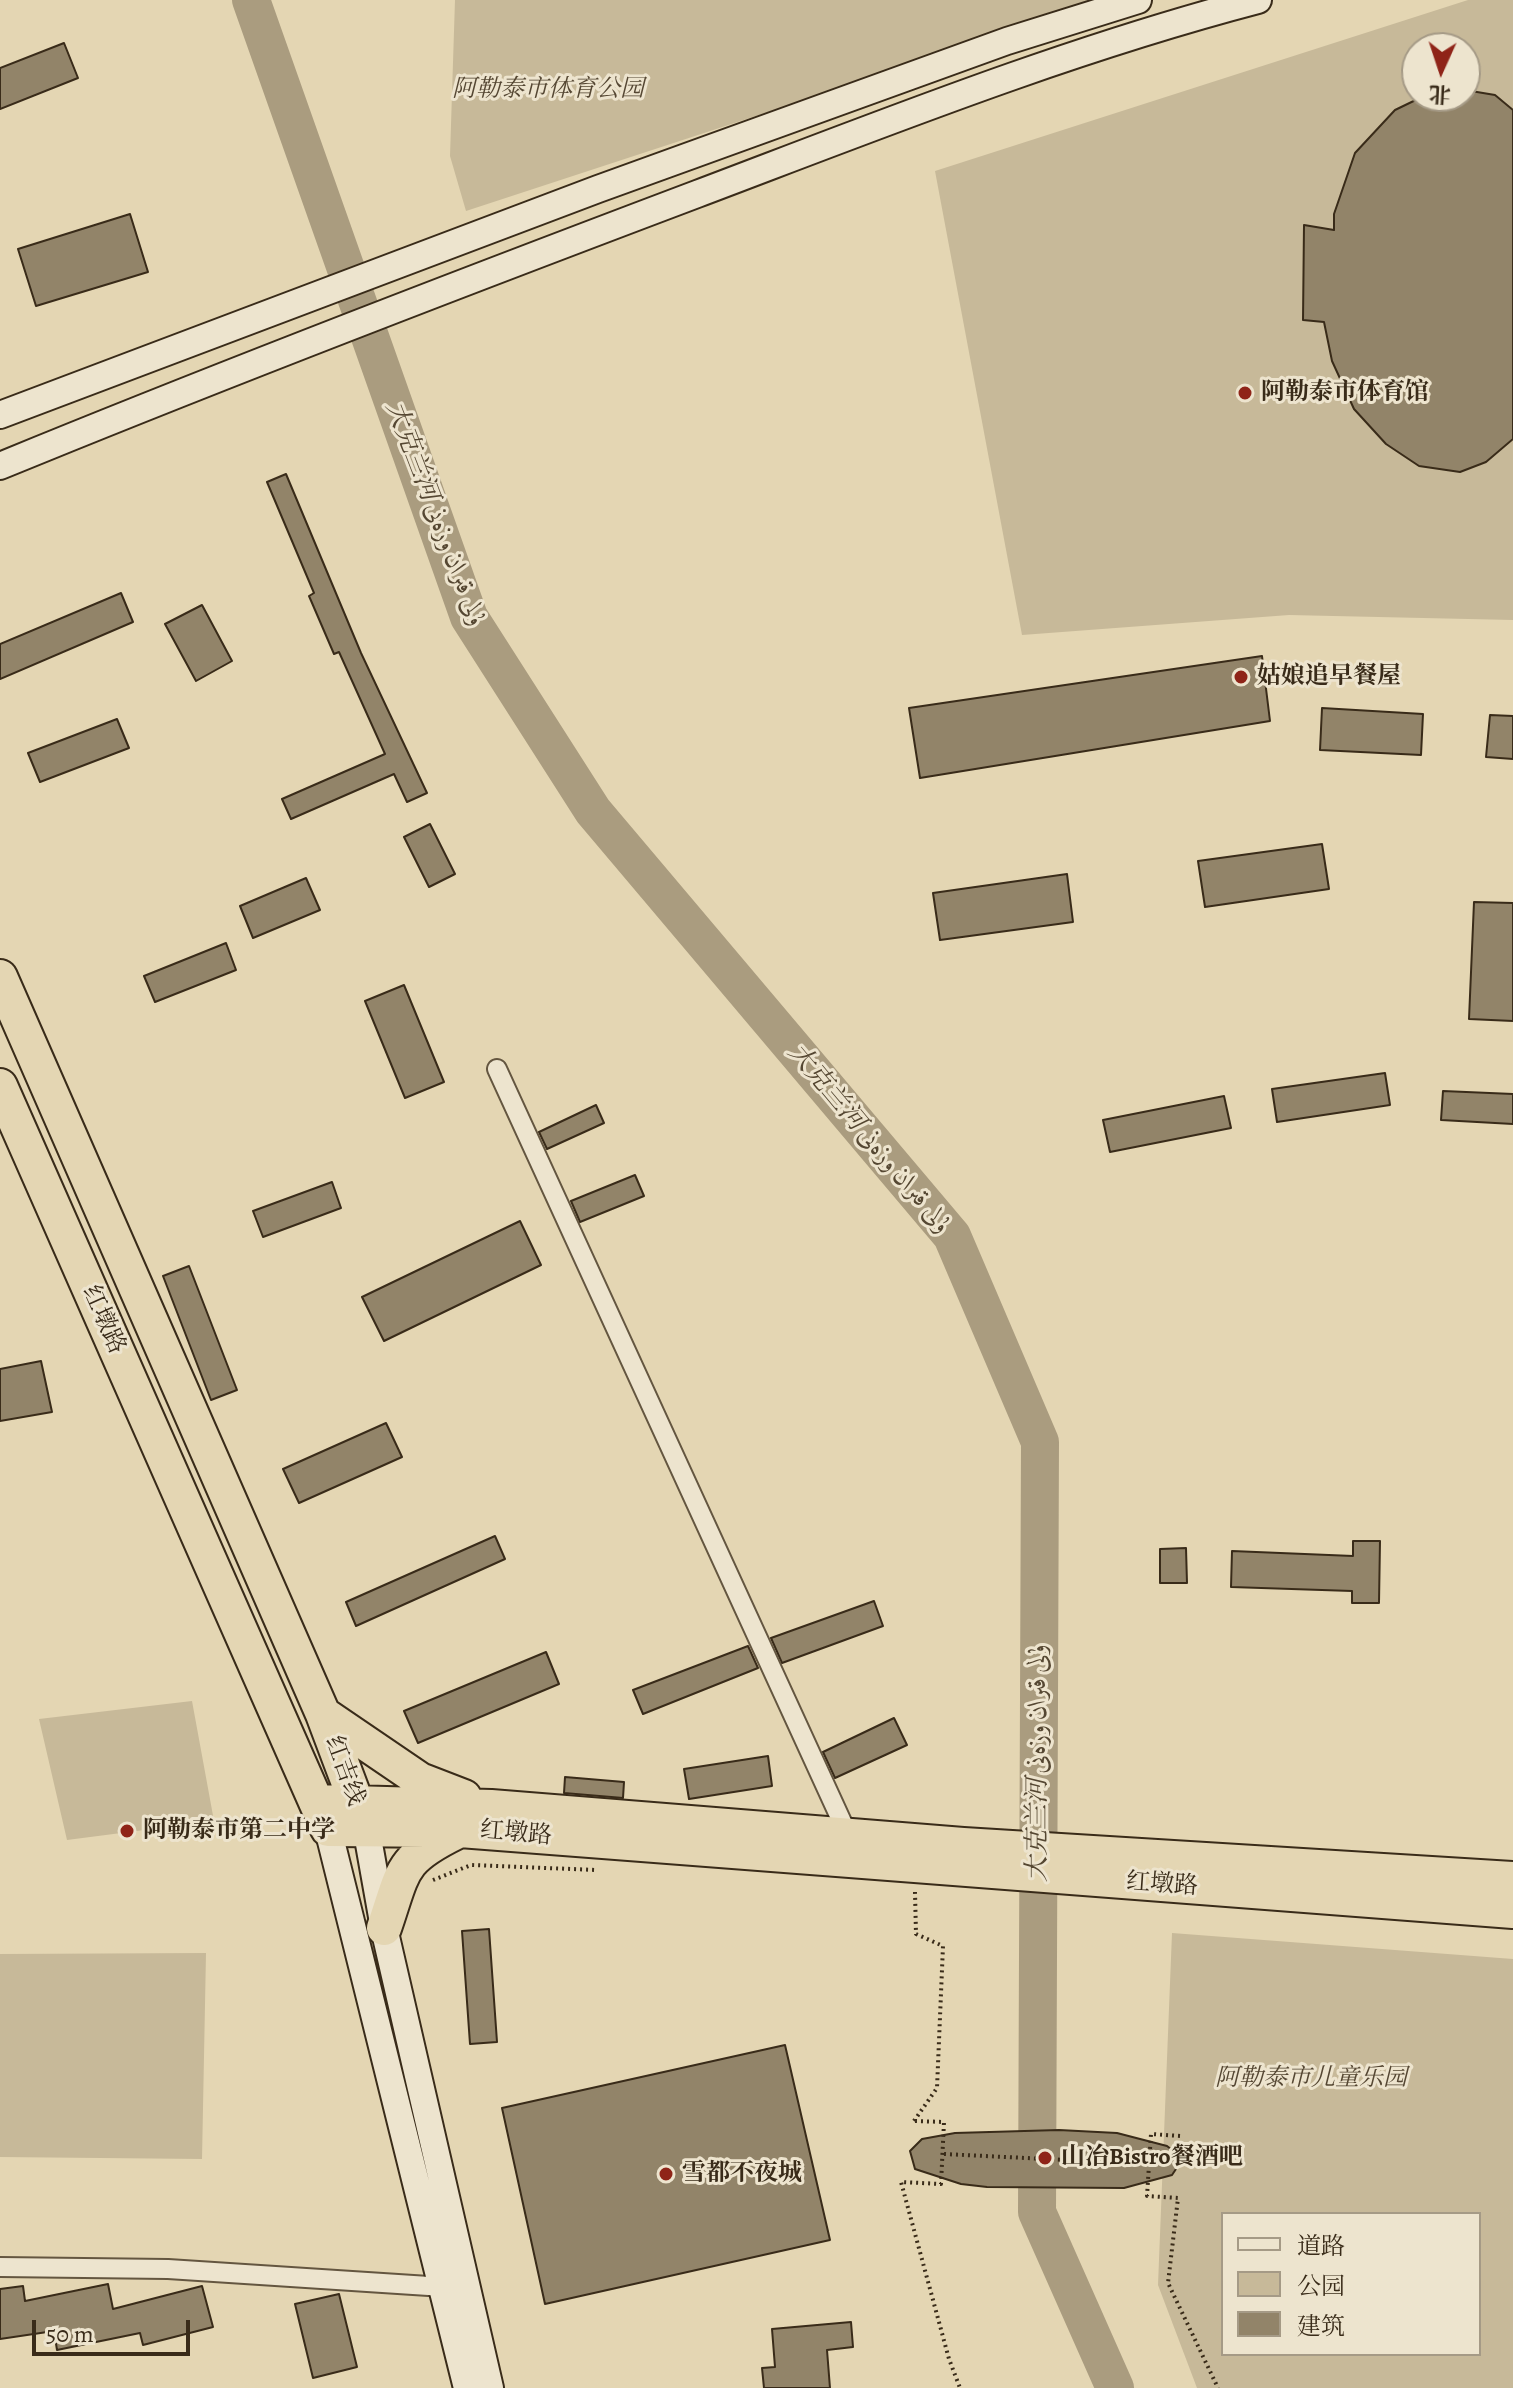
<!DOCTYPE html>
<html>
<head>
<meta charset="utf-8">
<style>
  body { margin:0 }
  #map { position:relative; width:1513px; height:2388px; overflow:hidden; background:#e4d6b3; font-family:Alegreya,"Noto Serif SC",serif }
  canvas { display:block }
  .legend { position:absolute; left:1221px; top:2212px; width:260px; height:144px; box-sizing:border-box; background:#ede4ce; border:2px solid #a59a86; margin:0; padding:10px 14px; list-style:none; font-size:24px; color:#392b19 }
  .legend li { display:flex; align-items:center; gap:16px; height:40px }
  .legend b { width:40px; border:2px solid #a59a86 }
  .north { position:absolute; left:1401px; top:32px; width:80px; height:80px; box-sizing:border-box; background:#ede4ce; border:2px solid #a59a86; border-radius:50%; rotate:183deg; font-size:22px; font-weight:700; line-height:32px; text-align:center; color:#392b19 }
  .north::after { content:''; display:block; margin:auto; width:28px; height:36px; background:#8f2418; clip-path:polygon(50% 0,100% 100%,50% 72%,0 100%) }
  .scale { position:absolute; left:32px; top:2320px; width:158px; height:36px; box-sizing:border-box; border:4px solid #392b19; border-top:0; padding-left:10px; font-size:24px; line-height:28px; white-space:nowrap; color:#392b19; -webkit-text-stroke:6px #ede4ce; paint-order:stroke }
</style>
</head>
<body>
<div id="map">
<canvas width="1513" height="2388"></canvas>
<ul class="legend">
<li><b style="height:10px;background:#ede4ce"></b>道路</li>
<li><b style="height:22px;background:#c7b999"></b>公园</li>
<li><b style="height:22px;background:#928469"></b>建筑</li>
</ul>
<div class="north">北</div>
<div class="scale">50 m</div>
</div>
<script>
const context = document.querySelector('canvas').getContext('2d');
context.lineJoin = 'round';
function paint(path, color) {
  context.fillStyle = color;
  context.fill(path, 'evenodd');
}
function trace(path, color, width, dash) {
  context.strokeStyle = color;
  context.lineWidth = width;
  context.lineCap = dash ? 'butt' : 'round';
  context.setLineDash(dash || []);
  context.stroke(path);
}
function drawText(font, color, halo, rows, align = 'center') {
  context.font = font + ' Alegreya,Amiri,"Noto Serif SC",serif';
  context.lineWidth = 6;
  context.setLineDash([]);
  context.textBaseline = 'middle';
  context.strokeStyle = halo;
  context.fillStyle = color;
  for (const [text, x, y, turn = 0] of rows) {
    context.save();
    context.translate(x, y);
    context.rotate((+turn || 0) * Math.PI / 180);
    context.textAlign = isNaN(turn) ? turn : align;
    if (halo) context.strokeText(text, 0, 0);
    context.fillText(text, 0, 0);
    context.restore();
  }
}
const green = new Path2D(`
  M455 0H1110L466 211 450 156Z
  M1468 0H1513V620L1289 615 1022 635 935 171ZM1417 48H1465V96H1417Z
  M192 1701 214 1821 67 1840 39 1719Z
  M1172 1933 1513 1959V2388H1197L1158 2285ZM1223 2214H1479V2354H1223Z
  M206 1953 202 2159 0 2157V1954Z`);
const river = new Path2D(`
  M251 0 469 617 593 811 952 1236 1040 1442 1037 2212 1115 2388`);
const building = new Path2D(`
  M64 43 78 78 0 109V68Z
  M1465 90 1495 95 1513 110V439L1486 462 1460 472 1419 466 1386 444 1354 409 1332 361 1324 322 1303 320 1304 225 1334 230V214L1355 153 1395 110 1424 96H1465Z
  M130 214 148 272 36 306 18 249Z
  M286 474 361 653 427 793 407 802 394 774 291 819 282 799 385 754 339 652 334 654 309 596 314 593 267 482Z
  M121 593 133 622 0 679V644Z
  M202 605 232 661 196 681 165 624Z
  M1262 656 1270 721 920 778 909 708Z
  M1322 708 1423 714 1421 755 1320 750Z
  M1490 715 1513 716V759L1486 757Z
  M117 719 129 748 40 782 28 753Z
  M430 824 455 874 429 887 404 837Z
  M1322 844 1329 889 1205 907 1198 861Z
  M1067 874 1073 922 940 940 933 893Z
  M306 878 320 910 253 938 240 906Z
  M1474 902 1513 903V1021L1469 1019Z
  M226 943 236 970 155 1002 144 976Z
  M404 985 444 1082 405 1098 365 1001Z
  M1385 1073 1390 1105 1277 1122 1272 1089Z
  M1443 1091 1513 1094V1124L1441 1120Z
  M1224 1096 1231 1128 1110 1152 1103 1120Z
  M596 1105 604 1123 547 1149 539 1132Z
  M635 1175 644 1196 580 1222 571 1201Z
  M332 1182 341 1208 263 1237 253 1211Z
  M520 1221 541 1265 384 1341 362 1297Z
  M189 1266 237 1390 211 1400 163 1276Z
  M41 1361 52 1412 0 1421V1369Z
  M386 1423 402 1457 299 1503 283 1469Z
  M495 1536 505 1559 356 1626 346 1602Z
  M1353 1541H1380L1379 1603H1352V1591L1231 1587 1232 1551 1353 1556Z
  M1186 1548 1187 1583H1160V1549Z
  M874 1601 883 1626 782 1663 771 1638Z
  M748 1646 758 1668 643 1714 633 1690Z
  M546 1652 559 1684 418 1743 404 1711Z
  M894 1718 907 1745 835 1778 823 1752Z
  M768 1756 772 1786 689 1799 684 1769Z
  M565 1777 624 1782 623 1798 564 1793Z
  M489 1929 497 2042 470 2044 462 1931Z
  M785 2045 830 2240 545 2304 502 2108Z
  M1059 2130 1117 2133 1167 2146 1176 2153 1180 2163 1172 2175 1124 2188 987 2187 961 2184 915 2169 910 2151 922 2139 955 2133Z
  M108 2284 113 2309 202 2286 213 2327 143 2345 140 2333 57 2350 54 2331 0 2339V2289L23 2286 25 2301Z
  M339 2294 357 2367 313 2378 295 2304Z
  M851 2322 853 2347 827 2350 830 2388H764L762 2368 775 2367 772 2329Z`);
const path = new Path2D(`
  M433 1880 471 1865 597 1870
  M914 2121 937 2088 943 1946 916 1934 915 1892
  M915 2121 944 2122 941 2184 901 2182 949 2359 960 2388
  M1180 2136 1151 2134 1147 2196 1178 2198 1168 2283 1218 2388
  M944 2154 1149 2164`);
const street = new Path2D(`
  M497 1069 848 1835
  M0 2267 168 2269 444 2287`);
const secondary = new Path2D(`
  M0 415 598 189 1007 41 1138 0
  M0 466C231 371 464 282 697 194 882 124 1067 50 1258 0
  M366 1827 384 1928 490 2388
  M328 1829 467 2388`);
const highway = new Path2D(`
  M0 977 323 1714 364 1823
  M0 1086 328 1829 460 1830 1513 1911
  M323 1714 420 1780 464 1797
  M316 1802 491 1807 963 1845 1513 1879
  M384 1928C404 1870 399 1860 456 1832`);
const markers = [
  [1245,393,8,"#8f2418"],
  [1241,677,8,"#8f2418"],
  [127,1831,8,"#8f2418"],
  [1045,2158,8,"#8f2418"],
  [666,2174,8,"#8f2418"]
];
const parkNames = [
  ["阿勒泰市体育公园",548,90],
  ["阿勒泰市儿童乐园",1311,2079]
];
const poiNames = [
  ["阿勒泰市体育馆",1261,393],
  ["姑娘追早餐屋",1257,677],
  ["阿勒泰市第二中学",143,1831],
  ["山冶Bistro餐酒吧",1061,2158],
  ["雪都不夜城",682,2174]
];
const streetNames = [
  ["红墩路",103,1320,66],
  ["红吉线",344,1771,70],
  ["红墩路",516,1834,5],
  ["红墩路",1162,1885,4]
];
const waterNames = [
  ["大克兰河 ۇلى قىران وزەنى",435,514,69],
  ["大克兰河 ۇلى قىران وزەنى",869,1139,50],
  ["大克兰河 ۇلى قىران وزەنى",1039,1763,-90]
];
paint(green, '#c7b999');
trace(river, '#aa9c7f', 38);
paint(building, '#928469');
trace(building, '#392b19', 2);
trace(street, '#645640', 22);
trace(secondary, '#392b19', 30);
trace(highway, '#392b19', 38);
trace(path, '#392b19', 4, [2, 4]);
trace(street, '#ede4ce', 18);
trace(secondary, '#ede4ce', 26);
trace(highway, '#e4d6b3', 34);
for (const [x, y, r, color] of markers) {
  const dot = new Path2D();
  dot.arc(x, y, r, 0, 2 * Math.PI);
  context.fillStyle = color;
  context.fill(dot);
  trace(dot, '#ede4ce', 3);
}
drawText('italic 24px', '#554733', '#ede4ce', parkNames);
drawText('bold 24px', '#392b19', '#ede4ce', poiNames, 'left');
drawText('24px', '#392b19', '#ede4ce', streetNames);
drawText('italic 26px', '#554732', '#ede4ce', waterNames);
</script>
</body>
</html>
